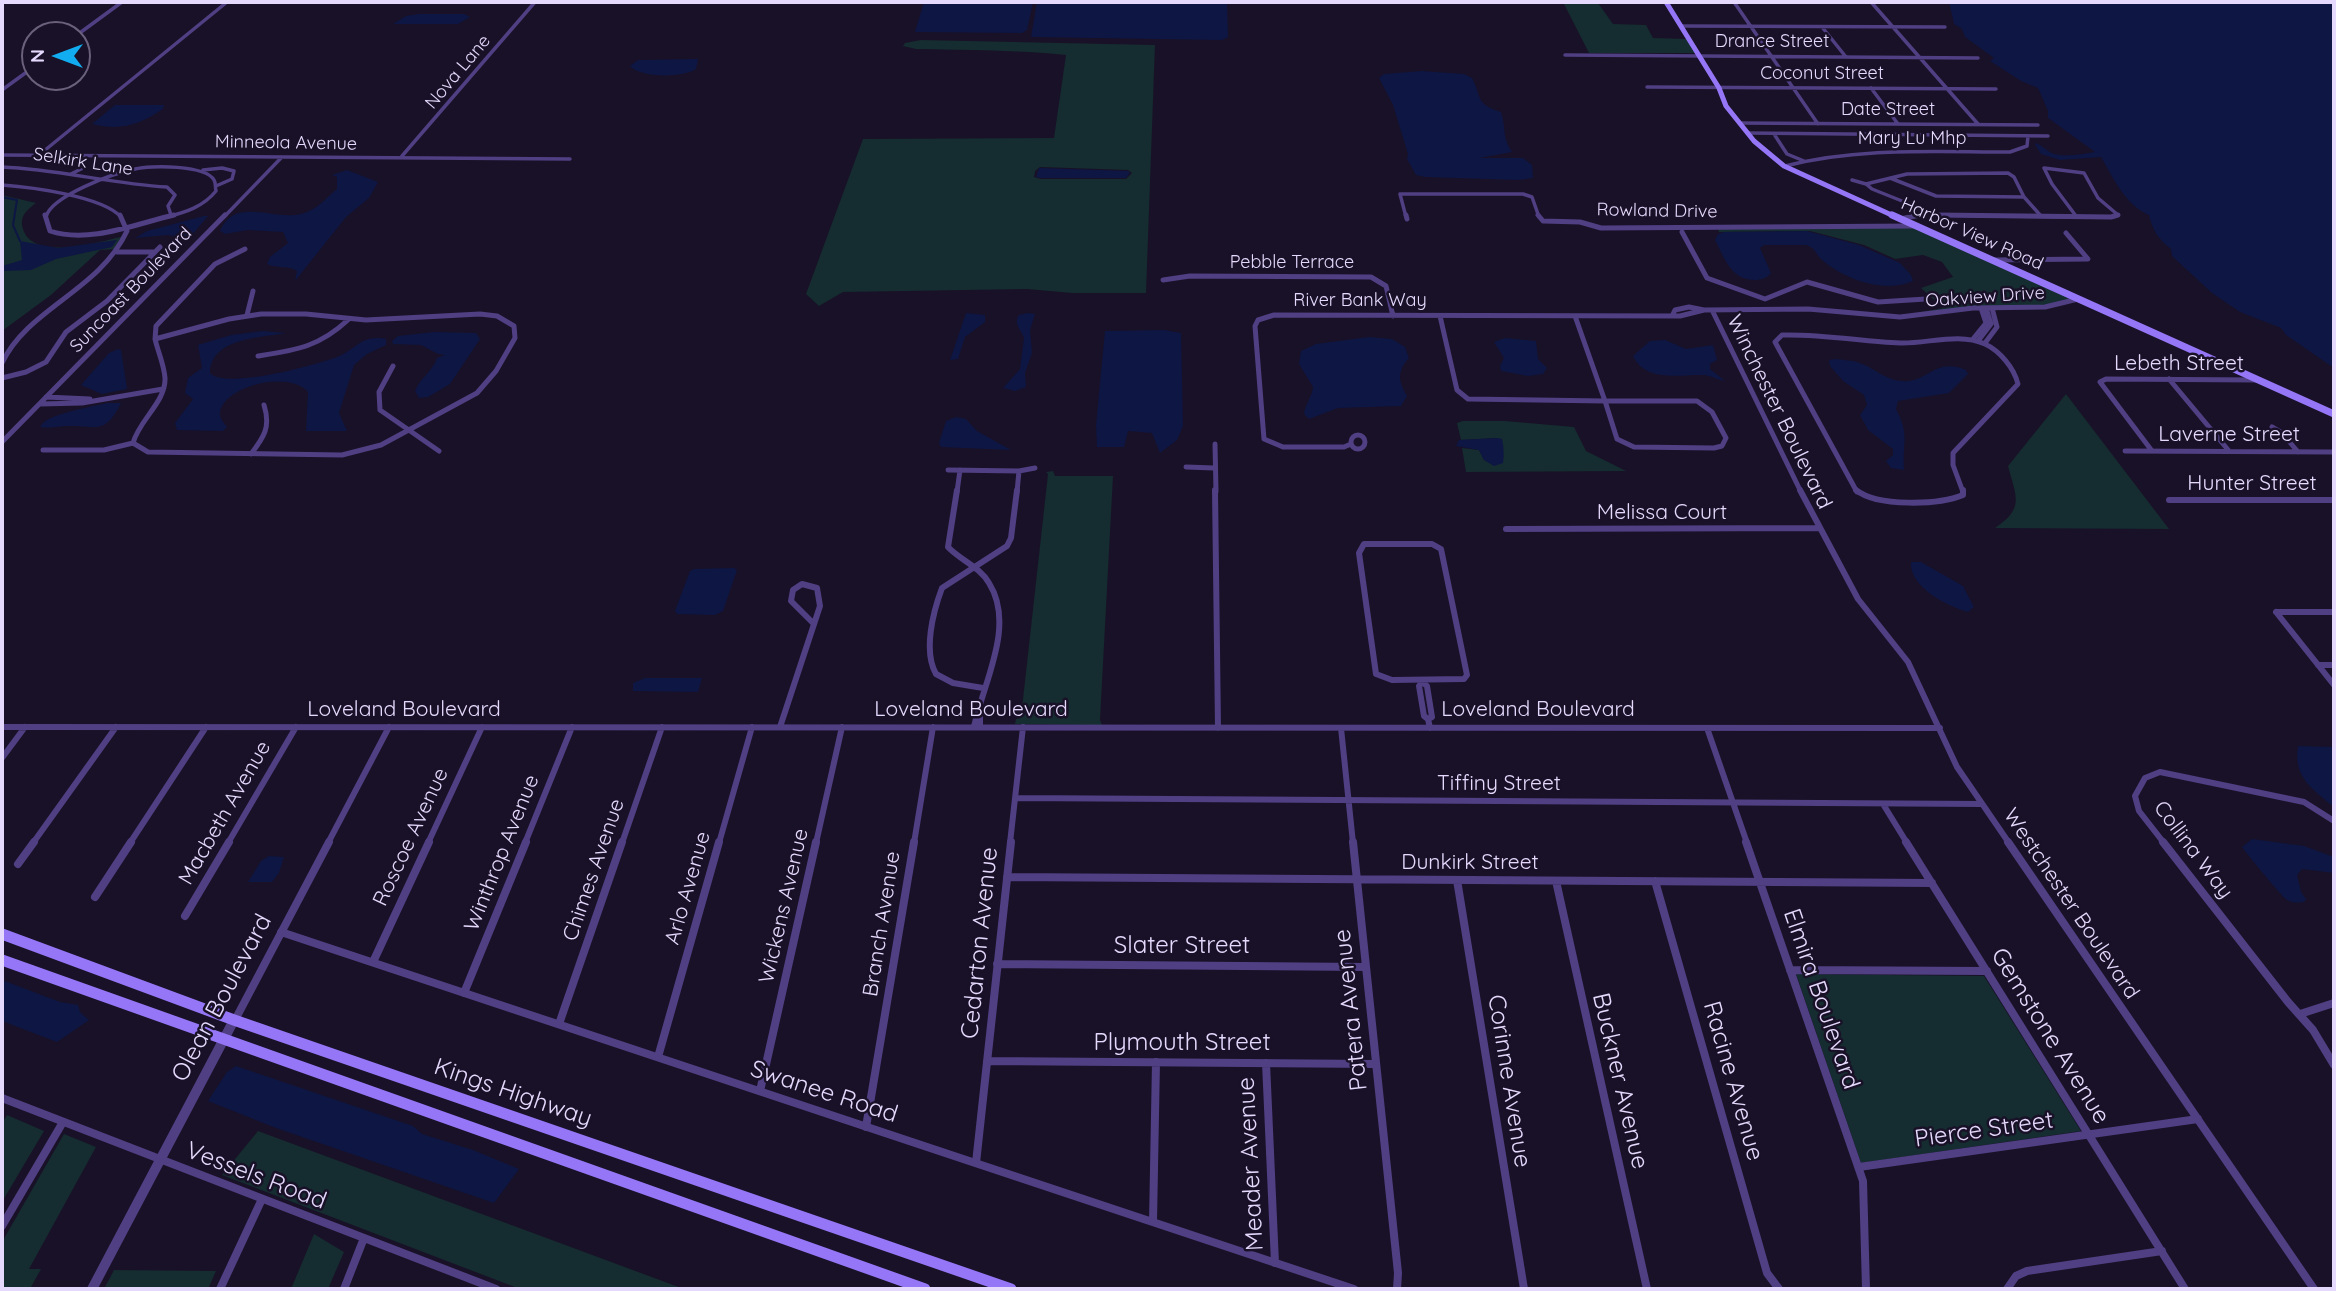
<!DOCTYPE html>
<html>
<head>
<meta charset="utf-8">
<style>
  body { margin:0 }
  #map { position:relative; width:2336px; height:1291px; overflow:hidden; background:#191127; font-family:Quicksand,sans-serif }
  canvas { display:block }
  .frame { position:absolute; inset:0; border:4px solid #e5d9fd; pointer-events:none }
  .north { position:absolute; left:21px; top:21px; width:70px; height:70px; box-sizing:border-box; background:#191127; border:2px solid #6b617d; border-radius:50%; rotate:270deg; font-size:19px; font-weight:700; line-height:28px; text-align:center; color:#e5d9fd }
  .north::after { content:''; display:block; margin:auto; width:24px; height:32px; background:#12adf0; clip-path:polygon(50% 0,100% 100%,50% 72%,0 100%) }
</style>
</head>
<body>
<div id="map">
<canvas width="2336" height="1291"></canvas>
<div class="frame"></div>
<div class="north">N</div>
</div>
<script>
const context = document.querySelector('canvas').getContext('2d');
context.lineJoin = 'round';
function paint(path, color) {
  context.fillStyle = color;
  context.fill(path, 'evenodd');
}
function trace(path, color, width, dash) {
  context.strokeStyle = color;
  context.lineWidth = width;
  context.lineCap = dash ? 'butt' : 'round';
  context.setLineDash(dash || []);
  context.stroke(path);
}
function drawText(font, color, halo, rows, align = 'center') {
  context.font = font + ' Quicksand,sans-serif';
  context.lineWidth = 5;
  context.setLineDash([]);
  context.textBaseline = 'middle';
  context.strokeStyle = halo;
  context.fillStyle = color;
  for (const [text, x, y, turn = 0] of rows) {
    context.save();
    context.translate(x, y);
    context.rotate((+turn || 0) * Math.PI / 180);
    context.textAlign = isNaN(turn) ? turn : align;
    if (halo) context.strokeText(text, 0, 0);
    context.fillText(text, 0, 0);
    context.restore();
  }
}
const green = new Path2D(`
  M1598 3 1613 24 1646 25 1653 38 1688 39 1697 53H1589L1564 4Z
  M921 40 1155 45 1146 293H1072L1027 289 843 292 819 306 806 294 863 139 1054 138 1066 55C1017 50 967 50 916 49L903 46 905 43ZM1040 167 1128 170 1132 173 1126 179H1041L1034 177 1035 171Z
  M2 195 36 203C27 210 19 216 23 229 33 262 100 242 124 236L117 249 100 250 51 295 2 331Z
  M1717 227H1913L2074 299 2060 304 1905 315 1943 308 1921 288 1953 277 1942 262 1923 255 1895 259 1864 245 1810 231 1719 232Z
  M2066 394 2169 529 1995 528C2025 508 2016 497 2008 466Z
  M1463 421H1505L1574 427 1586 451 1626 471 1466 472 1462 448 1479 450 1484 460 1498 438 1461 440 1457 423Z
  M1053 471 1055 476H1113L1100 720 1102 725 1015 724 1016 719 1021 717 1048 474 1046 472Z
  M1796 974 1984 976 2081 1131 1861 1163Z
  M7 1115 44 1131 2 1202V1123Z
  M258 1131 684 1289H520L222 1175Z
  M64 1134 96 1147 29 1269H41L30 1289H2V1242Z
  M314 1234 344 1252 328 1289H291Z
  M114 1270 216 1271 208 1289H104Z`);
const water = new Path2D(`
  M924 2H1033L1027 30 1022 33 915 32Z
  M1037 2H1227L1228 37 1222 40 1031 37Z
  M1949 2H2334V368L2286 335 2281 328 2240 312 2212 293 2172 256 2171 249C2158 239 2153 231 2149 215 2125 205 2114 179 2101 157L2060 160 2041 154 2034 143C2042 144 2046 151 2054 154 2067 157 2083 154 2095 152L2048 118V111L2038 88 2021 81 1990 61 1994 58 1965 37 1962 29 1954 24Z
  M419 14H464L470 17 458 24H393L406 16Z
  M698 59 696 69C683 78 640 78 630 66L638 60Z
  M1422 71 1464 74 1472 78C1482 97 1475 104 1501 112 1507 131 1501 134 1512 152L1479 158H1523L1532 165 1533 178 1519 180 1425 177 1416 175 1407 159 1408 154 1393 105 1379 78 1384 74Z
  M115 105H164L163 109C139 125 121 131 92 124Z
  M1039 168 1128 171 1130 173 1126 178H1041L1036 177Z
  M347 170 378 182 369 198 346 217 295 281 297 271C289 265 276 269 267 264L270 257 288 243 283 232 248 230 225 234 220 231C235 196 274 221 301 214 317 210 325 199 337 189V177L332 175Z
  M204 216H208L192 235 185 238 168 235 135 238 147 231Z
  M1724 232 1807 231 1859 245 1900 263 1911 275 1913 281C1884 294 1844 279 1822 260 1815 254 1816 248 1806 245H1764L1760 248 1771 273C1767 278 1763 279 1757 280 1731 281 1725 259 1715 240L1718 234Z
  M117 240 112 247 56 259 31 270 2 271V266L22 260 20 241 58 248Z
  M966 313 985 315V322L965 337 958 359 950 360Z
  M1028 313 1035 314 1030 330 1032 353 1025 373 1026 387 1015 391 1003 388 1020 369 1024 338C1021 329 1013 324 1019 315Z
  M1164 330 1181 333 1183 426 1177 440 1160 453 1152 433 1128 431 1124 447H1097L1096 425 1105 331Z
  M263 331 286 333C262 338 211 337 210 373 226 390 315 365 337 357 357 349 361 334 386 339V345L367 354 354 365 339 413 347 431H306L308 392C290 370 225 385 220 412 219 418 224 423 227 427L223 431 177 430 175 423 193 399 185 393 188 378 202 368 198 345 231 335Z
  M434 332 476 333 480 339 450 384 428 397 419 398 415 391C420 378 432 372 437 358L445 355 438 354 421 345 393 344 392 341 398 336Z
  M1369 337 1392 339 1405 347 1409 358C1397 372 1398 380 1407 396L1401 406 1338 408 1309 419 1304 414C1305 404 1312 397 1313 387L1299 364 1301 351 1316 344Z
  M1505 338 1536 341 1538 359 1547 368 1543 374 1528 376 1501 371 1500 366 1504 358 1494 342Z
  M1665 340 1686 349 1713 345 1717 360 1710 364V369L1725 381C1718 380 1712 376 1704 375 1679 374 1646 383 1633 356L1650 341Z
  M118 349 121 350 127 389 102 394 81 385 109 353Z
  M1835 359C1842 360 1851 360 1857 362 1876 368 1887 383 1909 381 1929 379 1937 358 1966 370L1968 374 1949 393 1898 401 1896 409C1910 435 1902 442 1904 470L1891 468 1886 461 1893 455V449L1868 430 1860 415 1867 405 1864 395 1843 381 1830 366 1829 360Z
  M107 403H121C105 435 97 426 69 426 59 426 49 429 40 427 45 414 91 407 107 403Z
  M956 417 966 419 977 431 1011 450 941 447 939 443 946 421Z
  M1498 438 1502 439C1504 448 1504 455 1503 463L1494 466 1484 460 1479 450 1456 446 1459 440Z
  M1911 562H1921L1963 586 1974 607 1968 612C1947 606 1909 587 1911 562Z
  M734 568 737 570 723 611 715 615 677 614 675 611 690 571 694 569Z
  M645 678H702L698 692 633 691V683Z
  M2298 746 2334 747V807C2312 789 2293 777 2298 746Z
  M2252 839 2304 846 2334 857V873L2302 869 2297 875 2301 892 2306 899 2304 902C2298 903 2293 903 2287 900 2282 897 2247 854 2242 847Z
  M269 856 284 857 279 873 272 882H248L261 861Z
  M2 980 60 1002 78 1005 80 1012 89 1020 57 1042 2 1021Z
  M236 1066 413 1126 422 1134 473 1150 519 1169 494 1203 276 1128 208 1101 227 1072Z`);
const stream = new Path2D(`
  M2 197 17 200 13 225 20 241`);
const minorFar3 = new Path2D(`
  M1734 2 1818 124
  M1871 2 1978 124
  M1681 26 1945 27
  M1822 27 1846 57
  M77 35 122 2
  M1565 55 1978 58
  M1647 87 1996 89
  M1871 88 1898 124
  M2 90 35 66
  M1739 123 2038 125
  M1747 133 2048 136
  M1774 134 1787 154 1804 161
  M2 155 570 159
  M39 155 227 2
  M402 156 535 2
  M1785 166C1859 147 1934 152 2010 152L2027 146 2028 136
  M2 167C58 169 111 184 167 187L175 195 168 206 171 215
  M203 170 222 168 234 171 232 179 216 186
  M71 174 83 168
  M1890 178 1936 196 2024 197
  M1852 180 1866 184
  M2 185C30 187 102 196 121 217
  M2041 216 2024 197 2014 177 2008 173 1907 174 1866 184 1872 189 1937 215 2070 217
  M2076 216 2052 184 2044 168 2084 173 2098 198 2118 215 2113 217
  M46 217C51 196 114 173 135 169 150 165 206 165 214 180 216 183 215 187 216 191 203 207 186 212 167 217
  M224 217 281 158
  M1406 217 1400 194H1523L1532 197 1539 217
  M1912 217 1924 214`);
const minorFar2 = new Path2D(`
  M45 215 50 231C89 244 135 224 174 215
  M1406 215 1407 219
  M1538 215 1543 221 1580 222 1601 228 1914 226
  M1936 215 2111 217 2118 215
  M1900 219 1920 215
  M1682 232 1707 278 1765 299 1807 282 1878 302 1926 299
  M117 252H155
  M1994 260 2088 259 2066 233
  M1163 280 1190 276 1371 277 1386 286 1393 316
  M1712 310 1801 492
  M261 314H306L366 320 480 314 497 316 514 326 515 338 496 371 477 393 381 445 342 455 148 452 133 443C139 420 166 402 165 378 164 364 158 352 155 339L229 319Z
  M247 315 253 291
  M1440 316 1457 390 1468 399 1605 401
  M1575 316 1605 401
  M1672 316 1675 310 1689 307 1704 310 1808 309 1900 317 1973 308 2045 307 2078 299
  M155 339 156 326 215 264 245 249
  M1973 339 1986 323 1981 308
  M1978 341 1991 324 1986 308
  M1985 343 1997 327 1992 308
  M258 356C297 350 319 347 349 319
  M2 363C28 308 99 291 127 231L120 215
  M393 366 379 392 380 410 439 451
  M2 378 26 372 46 362 66 332 107 301 160 247
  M2169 379 2229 451
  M46 397 90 399
  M1605 401H1697L1712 412 1726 438 1722 446 1714 448 1634 447 1617 439Z
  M40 404 82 403 163 389
  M2272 427 2282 433 2298 452
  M1351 442a7 7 0 1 1 14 0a7 7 0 1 1-14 0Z
  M2 442 225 215
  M1215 444 1216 492
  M1351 444 1344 447H1283L1264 439 1255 326 1258 320 1274 315 1680 316 1704 310
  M43 450H104L133 443
  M2125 451 2334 452
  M2152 451 2100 382 2106 379 2256 380
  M251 454C264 437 271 427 264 405
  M1186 467 1214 468
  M948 470 1019 471 1035 468
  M957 492 960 470
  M1017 492 1019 471
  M1857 492 1775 342 1782 335C1822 334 1860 341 1900 343 1927 344 1959 332 1985 344 2000 351 2014 368 2018 384L1953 453V465L1963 492`);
const minorFar1 = new Path2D(`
  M957 490 948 547C960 560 980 567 989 583 1016 626 983 683 974 727
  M1215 490 1218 728
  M1800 490 1858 599 1908 662 1957 767 2009 843
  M1856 490C1877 507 1939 505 1963 495V490
  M2169 500H2334
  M1506 529 1819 528
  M1364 544H1432L1441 549 1467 675 1464 679 1392 680 1376 674 1359 553Z
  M2276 612 2334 685
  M2276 612H2334
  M2318 665H2334
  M1422 682 1419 686 1424 716 1428 719 1430 728
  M1422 682 1427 686 1432 717 1428 719
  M983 688 953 683 936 674C923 651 933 612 942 588L1007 546 1011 538 1017 490
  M980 707V727
  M2 727 1940 728
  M780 727 820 606 817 588 802 584 793 590 791 601 813 623
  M1341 728 1353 843
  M1707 728 1747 843
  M2 758 25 727
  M1015 798 1982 804
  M1883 804 1907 843
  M33 843 116 727
  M130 843 206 727
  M228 843 296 727
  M328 843 389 727
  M428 843 482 727
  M525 843 572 727
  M622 843 662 727
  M719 843 752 727
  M816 843 842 727
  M914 843 933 727
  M1010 843 1023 727
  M2164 843 2139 811 2135 796 2145 778 2160 772 2304 802 2334 821`);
const minor = new Path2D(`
  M1353 842 1398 1273 1397 1289
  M1746 842 1863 1181 1866 1289
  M1906 842 2185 1289
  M2008 842 2314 1289
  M2163 842 2288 1002 2313 1030 2334 1065
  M18 864 34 842
  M1007 877 1932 883
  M1457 880 1524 1289
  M1556 881 1647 1289
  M1655 881 1767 1273 1779 1289
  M95 897 131 842
  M185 916 229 842
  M281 932 1354 1289
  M373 962 429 842
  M997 964 1366 967
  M1790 970 1987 971
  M464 993 526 842
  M2300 1014 2334 1003
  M235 1020 329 842
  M559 1024 622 842
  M658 1057 719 842
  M987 1061 1376 1064
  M1266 1063 1275 1263
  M760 1091 816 842
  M2 1098 496 1289
  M866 1127 914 842
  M976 1163 1011 842
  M1859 1167 2198 1119
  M1153 1222 1156 1062
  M2 1226 63 1122
  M220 1289 262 1199
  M344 1289 364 1238
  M2007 1289 2016 1276 2027 1271 2162 1251`);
const tertiary = new Path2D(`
  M92 1289 234 1020`);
const secondaryFar2 = new Path2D(`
  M1666 2 1719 88 1726 106 1754 141 1784 166 1896 217`);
const secondaryFar1 = new Path2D(`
  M1892 215 2334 414`);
const secondary = new Path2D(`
  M2 934 234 1020 1011 1289
  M2 960 925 1289`);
const farStreetnames = [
  ["Drance Street",1772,42],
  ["Nova Lane",458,72,-50],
  ["Coconut Street",1822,74],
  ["Date Street",1888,110],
  ["Mary Lu Mhp",1912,139],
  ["Minneola Avenue",286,143,1],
  ["Selkirk Lane",83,162,9],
  ["Rowland Drive",1657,211,1],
  ["Harbor View Road",1972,234,24],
  ["Pebble Terrace",1292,263],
  ["Suncoast Boulevard",131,290,-46],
  ["Oakview Drive",1985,297,-4],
  ["River Bank Way",1360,301]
];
const streetNames = [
  ["Lebeth Street",2179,364],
  ["Winchester Boulevard",1779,412,64],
  ["Laverne Street",2229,435],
  ["Hunter Street",2252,484],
  ["Melissa Court",1662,513],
  ["Loveland Boulevard",404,710],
  ["Loveland Boulevard",971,710],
  ["Loveland Boulevard",1538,710],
  ["Tiffiny Street",1499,784],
  ["Macbeth Avenue",225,813,-60],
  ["Roscoe Avenue",411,837,-65],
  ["Collina Way",2193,850,53],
  ["Winthrop Avenue",502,853,-68],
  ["Dunkirk Street",1470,863],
  ["Chimes Avenue",594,870,-71],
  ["Arlo Avenue",688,888,-74],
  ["Westchester Boulevard",2071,904,56],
  ["Wickens Avenue",784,906,-77],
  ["Branch Avenue",882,924,-81]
];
const nearStreetnames = [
  ["Cedarton Avenue",980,943,-84],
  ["Slater Street",1182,946],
  ["Olean Boulevard",222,998,-62],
  ["Elmira Boulevard",1821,999,71],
  ["Patera Avenue",1351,1010,-96],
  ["Gemstone Avenue",2050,1036,58],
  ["Plymouth Street",1182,1043],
  ["Corinne Avenue",1509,1081,81],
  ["Buckner Avenue",1620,1081,77],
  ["Racine Avenue",1733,1081,74],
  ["Swanee Road",824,1092,18],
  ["Kings Highway",513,1093,19],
  ["Pierce Street",1984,1130,-8],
  ["Meader Avenue",1251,1164,-93],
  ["Vessels Road",256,1176,21]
];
paint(green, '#152c30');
paint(water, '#0e1643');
trace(stream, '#0e1643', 2);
trace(minorFar3, '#503f83', 3.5);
trace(minorFar2, '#503f83', 5);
trace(minorFar1, '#503f83', 6);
trace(minor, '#503f83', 8);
trace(tertiary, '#503f83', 10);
trace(secondaryFar2, '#9476f7', 5);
trace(secondaryFar1, '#9476f7', 7);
trace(secondary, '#9476f7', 11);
drawText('18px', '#e5d9fd', '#191127', farStreetnames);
drawText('21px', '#e5d9fd', '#191127', streetNames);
drawText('24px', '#e5d9fd', '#191127', nearStreetnames);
</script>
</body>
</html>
